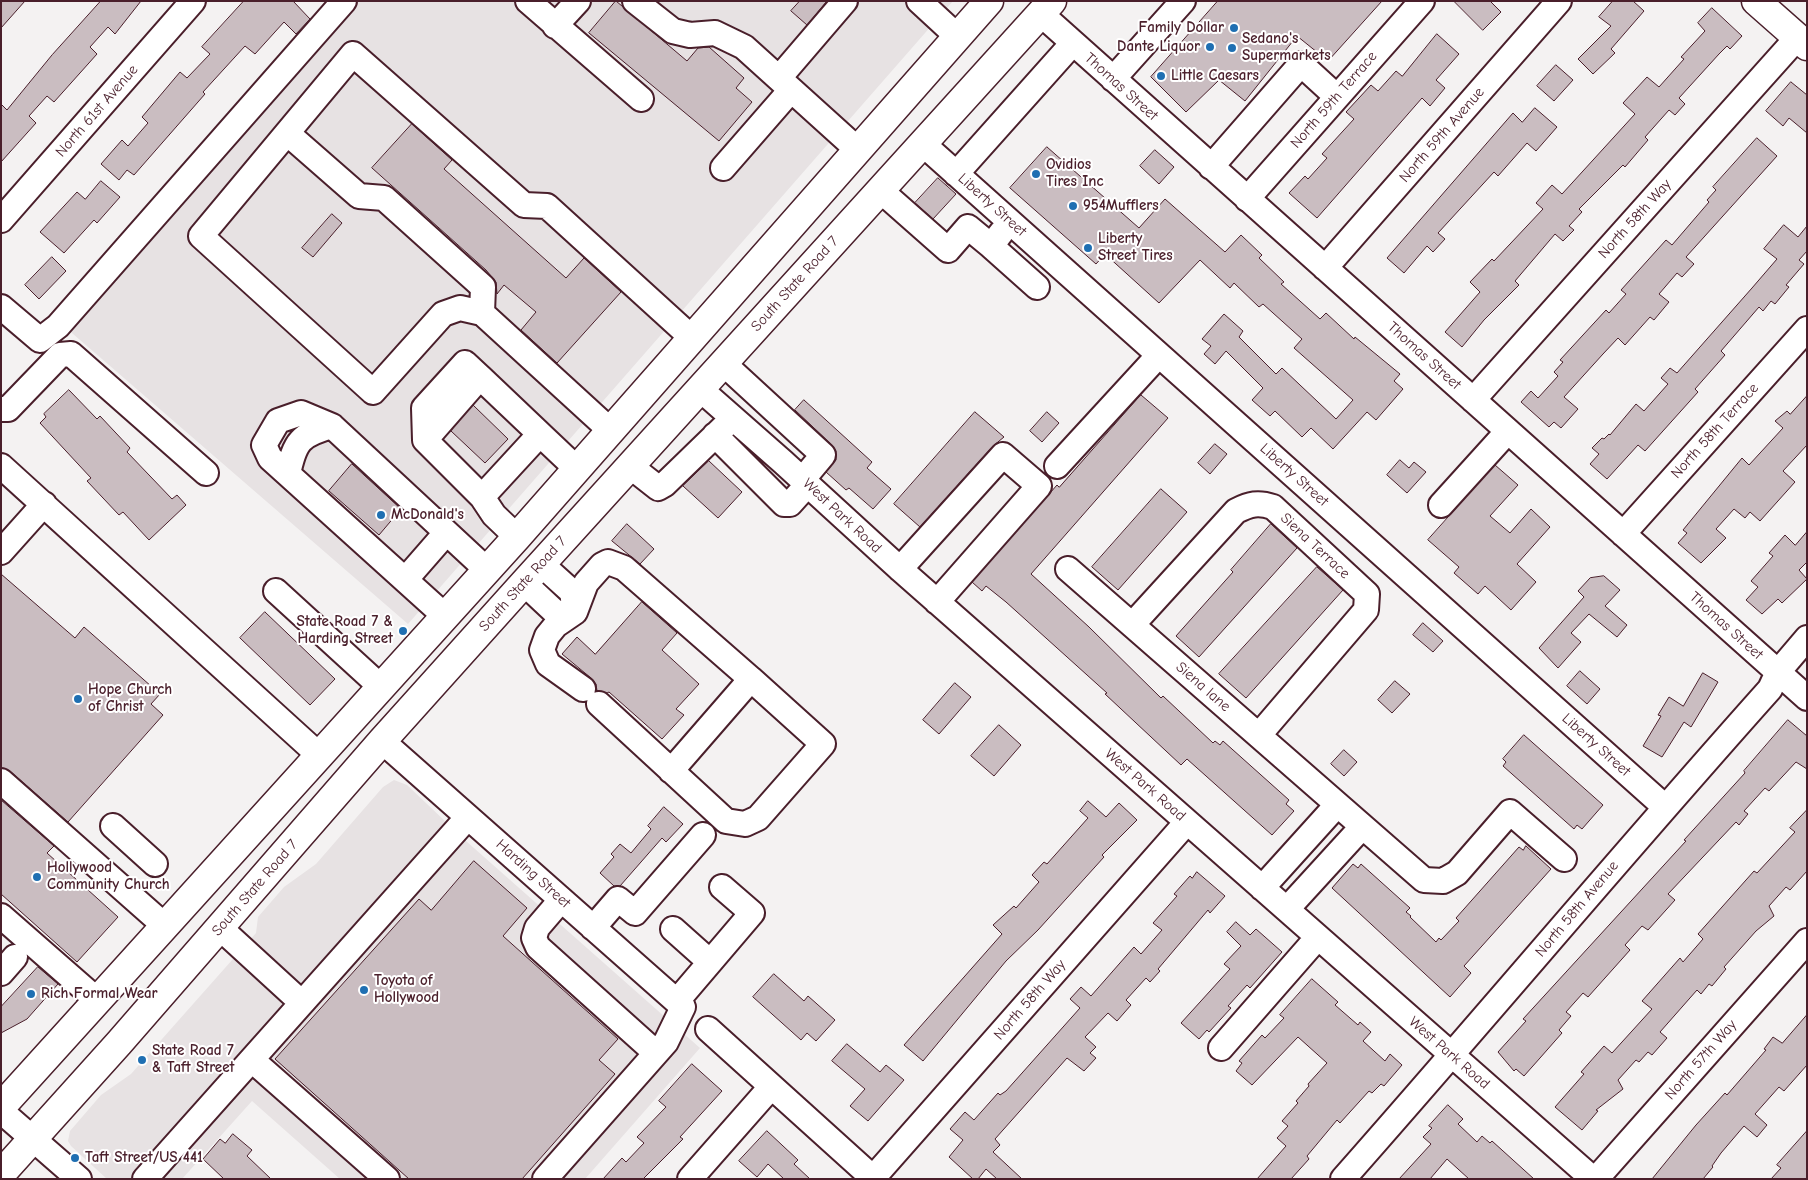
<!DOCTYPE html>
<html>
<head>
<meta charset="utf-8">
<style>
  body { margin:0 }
  #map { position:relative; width:1808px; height:1180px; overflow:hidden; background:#f4f2f2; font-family:"Comic Neue",sans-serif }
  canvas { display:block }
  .frame { position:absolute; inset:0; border:2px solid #4a1f2b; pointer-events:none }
</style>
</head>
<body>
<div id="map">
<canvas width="1808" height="1180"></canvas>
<div class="frame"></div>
</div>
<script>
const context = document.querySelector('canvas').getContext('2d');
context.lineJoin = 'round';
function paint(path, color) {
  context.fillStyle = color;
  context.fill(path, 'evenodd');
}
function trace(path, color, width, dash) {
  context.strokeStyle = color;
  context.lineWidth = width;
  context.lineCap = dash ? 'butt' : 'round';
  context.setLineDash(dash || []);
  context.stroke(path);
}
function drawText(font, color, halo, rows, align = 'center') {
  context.font = font + ' "Comic Neue",sans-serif';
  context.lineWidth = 4;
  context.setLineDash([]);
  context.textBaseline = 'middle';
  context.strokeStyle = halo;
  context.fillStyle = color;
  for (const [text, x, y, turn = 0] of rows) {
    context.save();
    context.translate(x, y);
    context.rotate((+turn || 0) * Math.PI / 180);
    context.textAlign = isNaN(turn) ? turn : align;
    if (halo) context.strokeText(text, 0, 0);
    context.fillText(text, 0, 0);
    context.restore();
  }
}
const built = new Path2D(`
  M337 1H953L408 624 50 314Z
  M394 780 407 785 466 841 700 1048 585 1179H340L252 1101 182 1179H107L71 1146 68 1141 70 1131 101 1095 131 1074 256 933 258 917 284 887 316 864 383 787Z`);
const building = new Path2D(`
  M1 1H25L1 28Z
  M101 1H141L115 34 108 27 90 47 97 54 54 102 47 96 29 116 36 123 1 162V104L7 110 52 55Z
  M244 1H293L310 19 296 34 284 22 255 54 245 46 203 92 205 94 134 175 127 170 119 180 101 164 122 140 128 146 148 123 142 117 180 72 187 78 210 54 202 47Z
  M616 1 687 61 698 48 709 47 744 78 736 88 752 102 719 141 589 33Z
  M800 1H827L807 25 791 11Z
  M1218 1H1382L1328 61 1297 36 1245 101 1219 80 1186 112 1151 77Z
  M1454 1H1490L1501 12 1483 30Z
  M1613 1H1633L1644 11 1611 49 1615 53 1593 74 1578 59 1611 26 1599 17Z
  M1712 8 1742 36 1730 49 1727 46 1719 54 1679 98 1685 104 1675 115 1669 110 1645 137 1648 140 1625 167 1623 165 1579 209 1582 212 1569 226 1574 230 1563 241 1555 234 1515 281 1519 285 1484 320 1462 347 1445 332 1480 292 1470 282 1492 259 1494 261 1543 209 1536 203 1552 185 1562 194 1635 114 1623 103 1647 77 1659 87 1684 59 1681 57 1705 31 1698 23Z
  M1437 34 1459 54 1436 80 1445 88 1430 106 1422 98 1317 218 1289 193 1305 176 1308 179 1327 158 1322 154 1354 119 1346 112 1371 85 1378 91 1396 71 1402 76Z
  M1556 65 1573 80 1554 101 1537 86Z
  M1791 82 1807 95V133L1789 118 1783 126 1766 111Z
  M1535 108 1557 127 1536 151 1527 143 1498 176 1494 172 1438 233 1445 239 1433 252 1427 246 1404 273 1387 258 1513 113 1522 122Z
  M412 124 452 160 444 169 566 278 584 258 621 292 557 363 521 330 536 312 504 285 497 294 496 282 486 270 372 168Z
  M1757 138 1777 156 1686 257 1694 264 1682 277 1677 273 1659 294 1669 302 1654 320 1650 317 1625 345 1618 338 1603 354 1564 397 1578 409 1561 428 1554 422 1549 427 1521 402 1531 391 1538 398 1558 376 1554 372 1563 362 1560 360 1606 310 1609 313 1626 294 1621 290 1666 240 1672 245 1709 202 1707 200 1716 190 1713 187Z
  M1047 147 1139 228 1165 199 1225 252 1241 235 1262 255 1259 258 1284 282 1281 284 1320 319 1326 313 1354 339 1355 337 1400 374 1394 381 1403 389 1376 420 1367 412 1333 449 1311 428 1302 437 1275 411 1270 416 1252 400 1263 388 1226 351 1215 364 1204 354 1211 346 1202 339 1224 314 1243 331 1239 337 1276 374 1282 368 1336 419 1353 400 1294 348 1302 339 1263 304 1259 307 1234 283 1230 288 1200 260 1159 303 1105 254 1096 264 1010 188Z
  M1155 150 1174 167 1159 184 1140 166Z
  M938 178 956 194 933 219 915 203Z
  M101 181 120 197 97 223 94 220 64 253 40 232 77 192 85 199Z
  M332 214 342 223 313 257 302 248Z
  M1784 225 1798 237 1807 226V251L1799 260 1804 264 1786 285 1789 287 1775 304 1771 301 1763 311 1759 307 1721 351 1725 355 1695 389 1698 392 1645 451 1638 445 1607 479 1590 464 1599 454 1592 448 1602 438 1604 439 1609 434 1610 435 1636 404 1644 411 1668 384 1661 378 1670 368 1677 373 1752 288 1777 259 1764 249Z
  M52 257 66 271 39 299 25 285Z
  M69 390 97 419 100 416 130 448 127 452 172 499 177 495 186 505 149 540 123 512 119 515 87 481 91 478 40 423 46 417 44 414Z
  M1141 395 1168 418 1031 574 1089 627 1161 698 1163 696 1213 743 1215 741 1220 745 1223 741 1289 800 1286 804 1294 811 1272 835 1187 759 1181 765 1105 694 1107 693 1006 602 986 586 982 591 972 582 1057 485 1059 487Z
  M1807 396V445L1783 471 1795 482 1760 521 1750 512 1745 518 1734 509 1716 529 1726 538 1701 563 1678 543 1687 533 1683 530 1742 458 1749 465 1783 428 1775 421 1787 411 1790 414Z
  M804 400 872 462 867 468 891 489 873 509 849 488 846 490 826 472 836 460V451L832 445 795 410Z
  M473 405 508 439 485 463 451 431Z
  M975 412 1004 437 993 446 920 527 894 504Z
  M1047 412 1059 423 1042 442 1030 431Z
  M1215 444 1227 454 1210 474 1198 463Z
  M1400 460 1409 468 1414 462 1426 472 1407 493 1387 475Z
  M709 461 742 492 718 518 683 486Z
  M352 464 401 509 379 535 329 491Z
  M1495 465 1518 485 1490 516 1510 533 1531 509 1550 527 1517 564 1536 582 1511 610 1485 586 1478 594 1454 573 1459 567 1428 540Z
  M1161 489 1187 512 1118 590 1092 567Z
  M627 524 654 549 640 564 612 541Z
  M1271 524 1297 548 1199 657 1176 636 1233 572 1231 570Z
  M1807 532V562L1799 570 1807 579 1782 603 1778 599 1762 614 1746 600 1758 587 1751 581 1773 556 1769 553 1785 535 1795 545Z
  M1317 567 1343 590 1246 698 1219 674Z
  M1 574 75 638 84 627 160 694 151 704 163 715 68 822 10 771 1 768Z
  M1604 576 1620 590 1605 606 1627 625 1617 637 1589 614 1571 633 1581 642 1558 668 1539 648 1584 597 1578 591 1590 578Z
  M642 602 677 633 662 650 699 684 676 709 684 715 662 739 609 692 607 693 597 691 596 684 591 678 562 654 577 637 595 654Z
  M265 612 335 679 310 705 240 638Z
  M1423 623 1443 641 1433 652 1413 635Z
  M1580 671 1600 689 1587 704 1567 686Z
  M1703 673 1718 682 1691 727 1684 722 1662 757 1643 746 1661 716 1658 715 1669 697 1683 706Z
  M1395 681 1410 694 1392 713 1378 700Z
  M955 683 971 697 939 734 923 720Z
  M1788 720 1807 736V769L1796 762 1769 791 1765 788 1744 811 1748 814 1739 825 1736 822 1668 894 1675 900 1648 930 1642 926 1625 945 1630 950 1588 997 1583 993 1566 1012 1571 1016 1559 1030 1562 1033 1540 1058 1524 1076 1516 1069 1514 1071 1498 1052 1526 1021 1523 1019 1686 841 1684 840 1745 773 1744 771Z
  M999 725 1021 745 994 776 971 756Z
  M1524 735 1603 805 1582 829 1577 825 1574 829 1503 766 1506 762 1503 759Z
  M1344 750 1357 762 1344 776 1331 764Z
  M1 800 54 846 47 853 118 917 77 962 1 894Z
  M1088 801 1106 817 1119 803 1137 820 1102 855 1104 857 1038 930 1006 961 923 1061 904 1045 1002 934 993 925 1014 906 1016 908 1039 882 1032 875 1044 862 1047 864 1088 818 1080 811Z
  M664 807 683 824 666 842 662 838 620 886H614L600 873 614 857 611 854 620 844 631 853 651 829 648 826Z
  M1807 810V871L1790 890 1786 887 1769 906 1774 916 1756 931 1724 967 1726 969 1712 986 1709 984 1701 994 1697 990 1660 1032 1667 1038 1652 1055 1648 1052 1639 1062 1636 1060 1618 1080 1623 1089 1596 1110 1598 1111 1582 1130 1555 1107 1584 1074 1581 1072 1604 1046 1612 1053 1652 1009 1642 1001 1680 958 1683 962 1703 939 1698 934 1754 871 1757 873 1795 832 1790 828Z
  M1526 846 1551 869 1464 966 1471 973 1450 997 1332 888 1353 864 1358 868 1361 864 1410 908 1406 912 1411 916 1410 917 1436 942 1439 938 1441 940 1459 921 1456 918 1519 847 1523 850Z
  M474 861 527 908 503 936 618 1039 599 1060 615 1074 522 1179H409L275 1059 419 899 431 910Z
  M1197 872 1225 896 1210 913 1208 910 1158 969 1160 971 1150 982 1146 978 1126 1000 1131 1005 1117 1021 1108 1013 1085 1037 1096 1047 1090 1053 1096 1058 1084 1071 1067 1058 995 1139 1000 1145 993 1152 1022 1179H997L986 1169 978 1179H973L949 1157 963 1140 950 1129 965 1112 974 1120 998 1093 1000 1095 1006 1091 1080 1008 1070 999 1081 987 1091 996 1134 947 1141 954 1162 930 1153 923 1177 896 1174 894 1190 876 1192 878Z
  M1236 922 1250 935 1256 929 1282 952 1250 988 1247 985 1228 1006 1231 1008 1209 1032 1207 1030 1199 1039 1181 1023 1230 969 1224 964 1241 946 1227 932Z
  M38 967 58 984 27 1019 1 1033V1007Z
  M774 974 804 1001 808 996 835 1020 816 1041 807 1033 801 1040 753 997Z
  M1312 979 1338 1002 1335 1005 1358 1025 1360 1022 1371 1032 1363 1041 1385 1061 1390 1054 1402 1065 1384 1086 1381 1084 1372 1093 1369 1091 1340 1123 1337 1120 1307 1156 1309 1159 1291 1179H1257L1286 1146 1277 1138 1288 1126 1282 1121 1298 1103 1296 1101 1309 1086 1308 1084 1327 1063 1298 1037 1252 1085 1236 1071 1242 1063 1239 1061 1262 1035 1265 1038 1284 1018 1280 1015Z
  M1807 1015V1065L1784 1091 1779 1087 1755 1114 1767 1125 1757 1137 1744 1126 1721 1153 1712 1166 1713 1167 1703 1179H1652L1696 1125 1725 1093 1727 1095 1766 1050 1764 1049 1773 1037 1782 1043Z
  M847 1044 880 1072 886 1065 904 1080 868 1121 850 1106 865 1089 832 1061Z
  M692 1064 722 1091 680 1137 683 1139 643 1179H603L622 1158 626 1162 644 1143 637 1137 666 1107 659 1101Z
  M1448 1105 1463 1119 1458 1124 1477 1142 1482 1136 1490 1143 1492 1141 1534 1179H1469L1447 1159 1430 1179H1399L1431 1144 1423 1137 1432 1128 1429 1126Z
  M767 1131 798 1160 794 1164 810 1179H784L768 1164 757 1177 739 1161Z
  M1807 1131V1179H1771L1781 1168 1777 1165Z
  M233 1134 252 1150 247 1156 271 1179H224L203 1159 220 1139 225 1143Z`);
const minor = new Path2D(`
  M528 1 641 99
  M635 1 673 31 690 35 715 33 744 47 858 150
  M919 1 958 37
  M1041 14 1807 698
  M555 26 578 1
  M779 78 845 1
  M1113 79 1183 1
  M287 133 359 196 384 198 483 287 482 313
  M923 144 1665 807
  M1211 167 1301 64 1337 97
  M723 168 791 90
  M956 174 1073 43
  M880 190 948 250 968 227 991 246
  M1247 199 1422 1
  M1 220 193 1
  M1001 233 991 246 1037 287
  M1325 268 1559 1
  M1 307 40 340 58 326 344 1
  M723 363 823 455 803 479
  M700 389 783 462 900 569 1593 1179
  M1473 400 1797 38
  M1 409H8L60 355 71 354 206 473
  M611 431 482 313 460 308 443 314 373 392 201 236 353 54 524 205 547 206 692 338
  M715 435 784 504H790L808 484
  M425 440 424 408 465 363 480 377
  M1 466 320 756
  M630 466 658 488 665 484 732 419
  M1057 466 1159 355
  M288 474C295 441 300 435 332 426
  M482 497 540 434 577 469
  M1441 505 1508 431
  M1623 534 1807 329
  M517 537 494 515 482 497 425 440 480 377 540 434
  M1 552 44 504
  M900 569 1003 455 1039 486 937 602
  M1068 569 1424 880 1443 881 1457 873 1510 812 1564 859
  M405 580 446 533
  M524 583 556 613 575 612 572 592 541 564
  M276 591 381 687
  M445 616 270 458 264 445 278 421 301 413 332 426 487 570
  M1132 625 1236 511C1250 504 1258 502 1273 507L1367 594 1366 610 1259 735
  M583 689 548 664 542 650 547 636 556 625 575 612 586 583 602 565 608 562 624 568 751 679
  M599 704 726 821 745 824 758 818 823 744 751 679 671 771
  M382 741 683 1007 666 1042 545 1179
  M1 781 165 926
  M113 826 155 864
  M1262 888 1337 805
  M561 900 537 928 534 938 538 947 656 1053
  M1287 909 1362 827
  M1 916 97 1000
  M219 927 302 1003
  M593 928 618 899 635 913 703 835
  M673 929 710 962
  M1 973 15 957
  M677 1001 752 913 722 887
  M708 1029 874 1179
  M1221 1048 1318 937
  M252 1060 387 1179
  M1 1111 79 1179
  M873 1178 1187 822
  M145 1179 468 817
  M690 1179 771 1087
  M1343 1179C1487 1016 1626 850 1770 689L1778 672 1807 638
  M1596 1179 1807 941`);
const major = new Path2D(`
  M1756 1 1807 46
  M1 1107 517 537 989 1
  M1 1174 119 1043 382 741 524 583 1052 1`);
const markers = [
  [1234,28,5,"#1f6fb2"],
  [1210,47,5,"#1f6fb2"],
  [1232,48,5,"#1f6fb2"],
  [1161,76,5,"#1f6fb2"],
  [1036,174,5,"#1f6fb2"],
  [1073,206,5,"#1f6fb2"],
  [1088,248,5,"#1f6fb2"],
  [381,515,5,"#1f6fb2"],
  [403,631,5,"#1f6fb2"],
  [78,699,5,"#1f6fb2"],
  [37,877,5,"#1f6fb2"],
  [364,990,5,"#1f6fb2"],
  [31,994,5,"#1f6fb2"],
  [142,1060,5,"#1f6fb2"],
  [75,1158,5,"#1f6fb2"]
];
const poiNames = [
  ["Family Dollar",1224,28,"right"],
  ["Sedano's",1242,39],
  ["Supermarkets",1242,56],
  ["Dante Liquor",1200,47,"right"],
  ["Little Caesars",1171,76],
  ["Ovidios",1046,165],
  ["Tires Inc",1046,182],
  ["954Mufflers",1083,206],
  ["Liberty",1098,239],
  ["Street Tires",1098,256],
  ["McDonald's",391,515],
  ["State Road 7 &",393,622,"right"],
  ["Harding Street",393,639,"right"],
  ["Hope Church",88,690],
  ["of Christ",88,707],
  ["Hollywood",47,868],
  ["Community Church",47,885],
  ["Toyota of",374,981],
  ["Hollywood",374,998],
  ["Rich Formal Wear",41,994],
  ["State Road 7",152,1051],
  ["& Taft Street",152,1068],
  ["Taft Street/US 441",85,1158]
];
const streetNames = [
  ["Thomas Street",1121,87,42],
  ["North 59th Terrace",1334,100,-49],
  ["North 61st Avenue",97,111,-49],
  ["North 59th Avenue",1442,135,-49],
  ["Liberty Street",992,205,42],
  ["North 58th Way",1635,219,-48],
  ["South State Road 7",795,284,-48],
  ["Thomas Street",1424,356,42],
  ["North 58th Terrace",1715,431,-48],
  ["Liberty Street",1294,475,42],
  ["West Park Road",842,516,43],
  ["Siena Terrace",1315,546,43],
  ["South State Road 7",523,584,-48],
  ["Thomas Street",1726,626,42],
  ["Siena lane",1203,687,41],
  ["Liberty Street",1596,745,42],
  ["West Park Road",1145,785,41],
  ["Harding Street",533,874,42],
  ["South State Road 7",255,888,-49],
  ["North 58th Avenue",1577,909,-50],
  ["North 58th Way",1030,1000,-49],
  ["West Park Road",1449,1053,41],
  ["North 57th Way",1701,1060,-49]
];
paint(built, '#e7e2e3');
paint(building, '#cabdc1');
trace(building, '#4a1f2b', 1);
trace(minor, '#4a1f2b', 28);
trace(major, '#4a1f2b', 31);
trace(minor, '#fff', 24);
trace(major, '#fff', 28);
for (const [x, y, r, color] of markers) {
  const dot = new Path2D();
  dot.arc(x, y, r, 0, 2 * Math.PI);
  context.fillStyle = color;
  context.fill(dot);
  trace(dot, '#fff', 2);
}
drawText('bold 15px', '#4a1f2b', '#fff', poiNames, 'left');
drawText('15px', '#4a1f2b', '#fff', streetNames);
</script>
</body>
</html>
